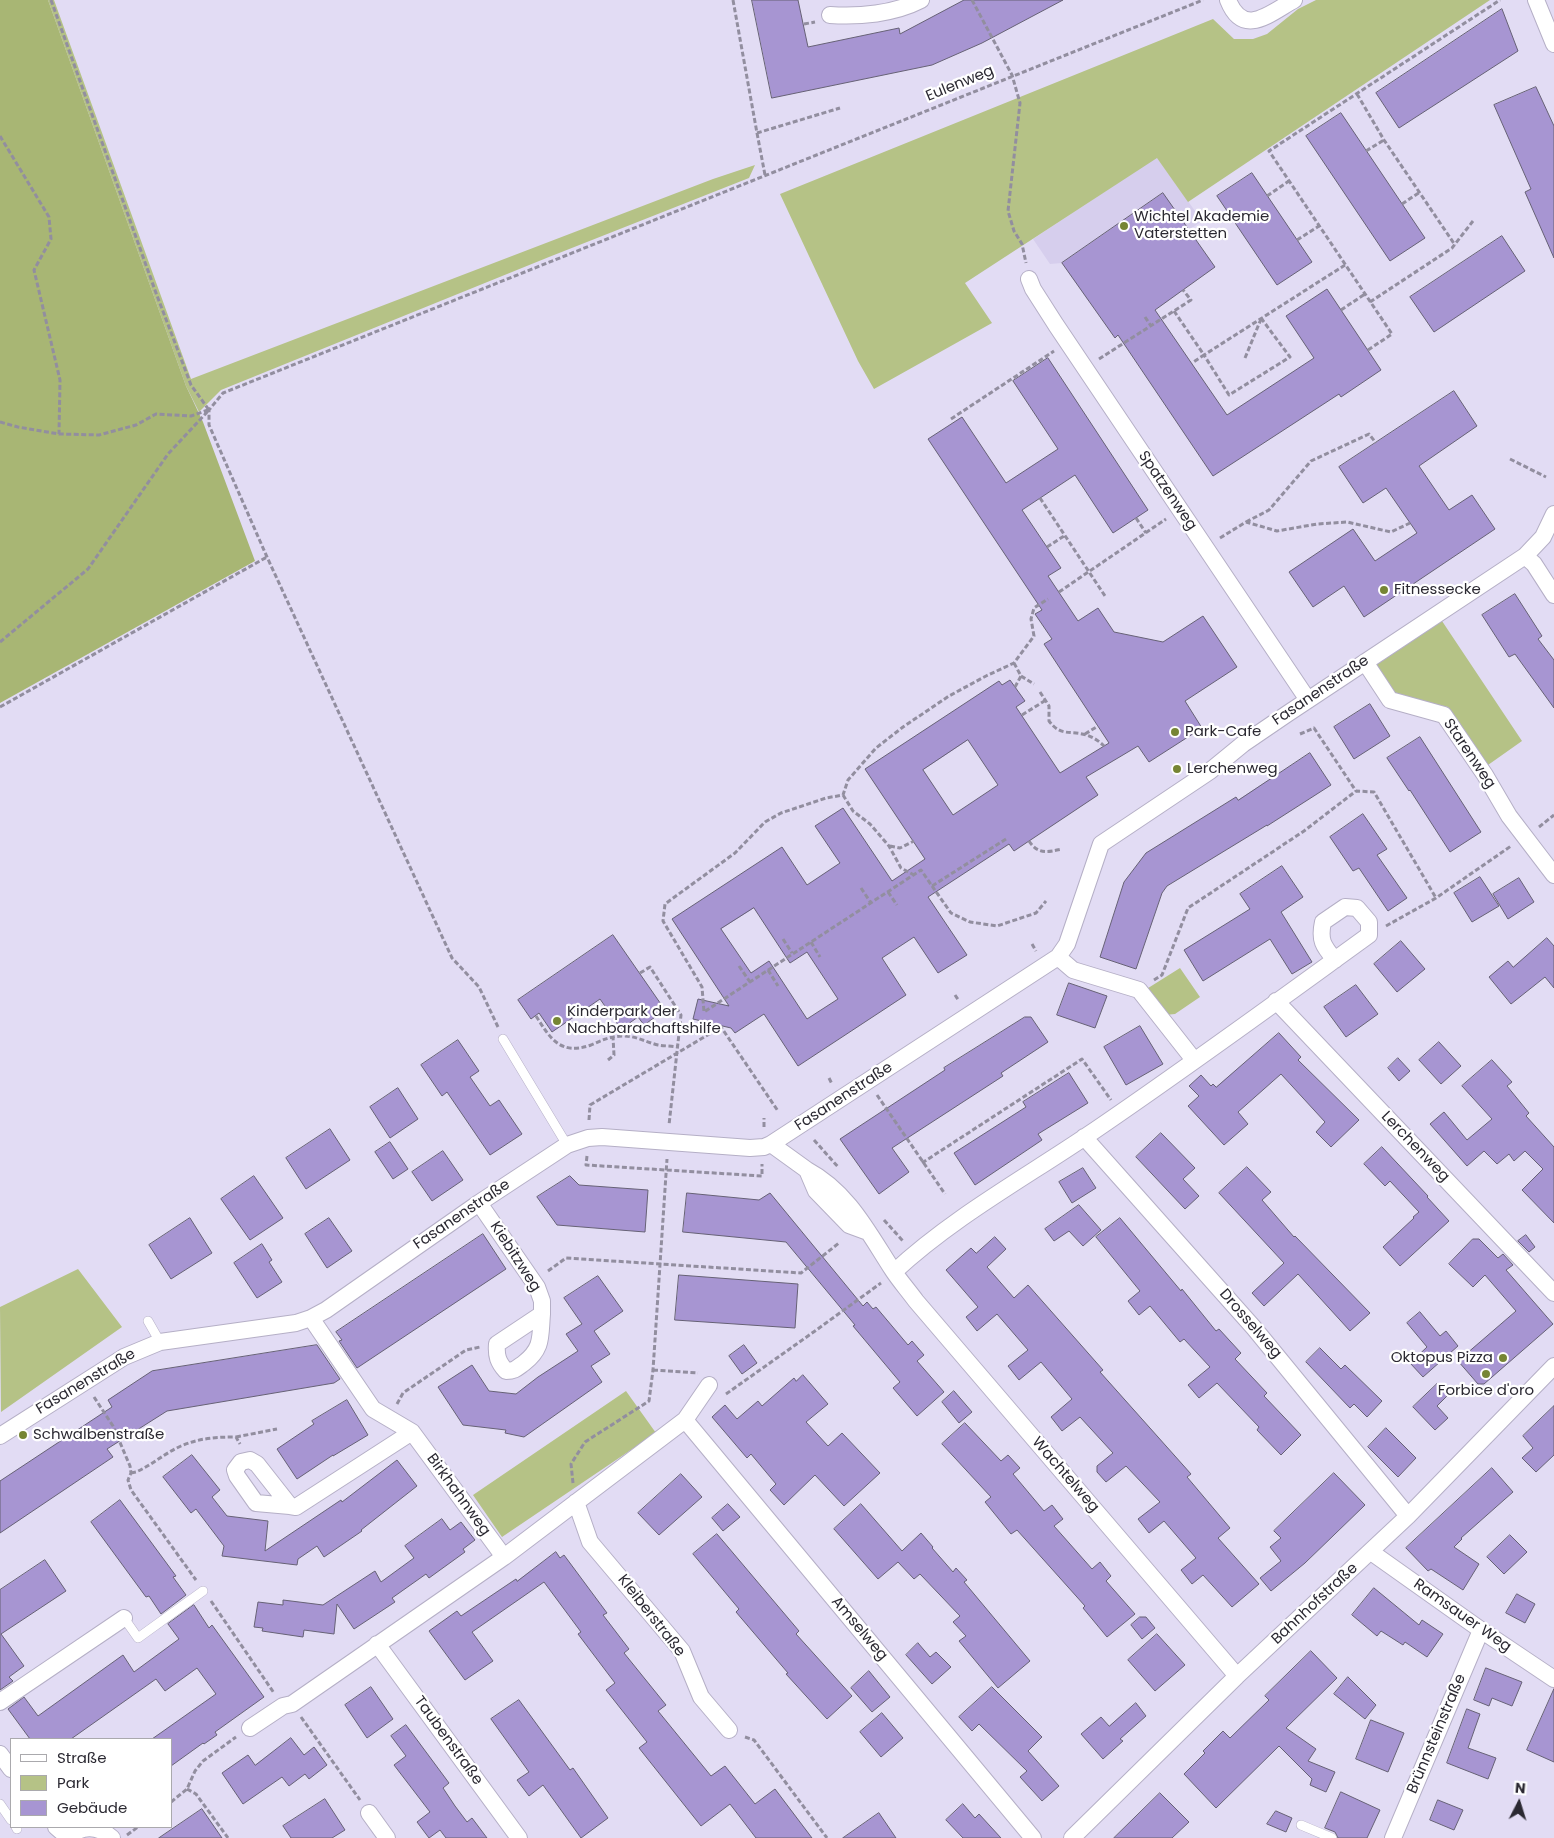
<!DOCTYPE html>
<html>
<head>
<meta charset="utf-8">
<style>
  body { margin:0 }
  #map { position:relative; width:1554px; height:1838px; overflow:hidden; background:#e2dcf4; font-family:Poppins,sans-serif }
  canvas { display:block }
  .legend { position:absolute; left:10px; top:1738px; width:162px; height:90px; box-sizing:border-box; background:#fff; border:1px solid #aaa9ad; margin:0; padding:6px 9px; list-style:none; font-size:15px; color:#2b2932 }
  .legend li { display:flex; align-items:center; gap:10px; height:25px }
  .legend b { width:25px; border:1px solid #aaa9ad }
  .north { position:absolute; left:1494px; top:1778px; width:50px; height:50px; -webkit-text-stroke:4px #fff; paint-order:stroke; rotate:5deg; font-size:14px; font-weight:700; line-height:20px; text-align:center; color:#2b2932 }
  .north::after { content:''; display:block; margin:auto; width:18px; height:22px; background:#2b2932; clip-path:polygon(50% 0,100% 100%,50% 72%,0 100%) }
</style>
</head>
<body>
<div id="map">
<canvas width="1554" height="1838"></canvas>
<ul class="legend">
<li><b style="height:6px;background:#fff"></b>Straße</li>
<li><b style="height:14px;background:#b5c286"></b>Park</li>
<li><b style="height:14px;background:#a795d2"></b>Gebäude</li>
</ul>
<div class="north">N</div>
</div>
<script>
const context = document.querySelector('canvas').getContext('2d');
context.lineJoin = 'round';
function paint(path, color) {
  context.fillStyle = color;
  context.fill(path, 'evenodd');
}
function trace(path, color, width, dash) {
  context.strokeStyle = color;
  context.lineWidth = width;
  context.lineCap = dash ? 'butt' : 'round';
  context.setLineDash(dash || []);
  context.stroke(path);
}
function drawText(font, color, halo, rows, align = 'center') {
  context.font = font + ' Poppins,sans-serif';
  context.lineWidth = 4.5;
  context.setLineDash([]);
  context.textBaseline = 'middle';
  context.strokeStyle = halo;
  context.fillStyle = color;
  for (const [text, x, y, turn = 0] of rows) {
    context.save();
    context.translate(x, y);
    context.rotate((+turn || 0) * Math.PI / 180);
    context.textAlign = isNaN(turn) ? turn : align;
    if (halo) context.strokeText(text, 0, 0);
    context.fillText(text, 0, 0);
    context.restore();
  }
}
const built = new Path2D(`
  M1157 157 1202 221 1088 301 1062 263 1050 264 1033 239Z`);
const green = new Path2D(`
  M48 0H54L191 379 713 179 755 165 749 178 549 257 221 390 199 412 186 386Z
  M1316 0H1490L1188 202 1157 158 965 283 992 323 874 389 858 361 780 194 1213 19 1234 39H1253L1267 34 1298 9Z
  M1442 621 1522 741 1488 765 1448 707 1395 696 1376 665Z
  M1180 968 1200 997 1175 1014 1165 1015 1145 990Z
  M78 1269 122 1327 1 1412 0 1307Z
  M626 1391 656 1433 502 1537 473 1495Z`);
const forest = new Path2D(`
  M0 0H48L186 386 203 422 255 561 0 703Z`);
const building = new Path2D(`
  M752 0H798L808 47 899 28 900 34 964 0H1063L982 43 932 65 772 98Z
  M1502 9 1518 51 1399 128 1376 93Z
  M1536 87 1554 126V258L1525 192 1531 189 1494 105Z
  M1341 113 1425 238 1390 261 1306 136Z
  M1252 173 1312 262 1277 285 1217 196Z
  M1163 193 1215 267 1155 310 1227 415 1314 358 1286 316 1327 289 1381 370 1341 397 1339 394 1213 476 1118 335 1115 338 1062 263Z
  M1502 236 1525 271 1434 332 1410 297Z
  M1048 358 1148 510 1113 533 1075 475 1022 510 1061 568 1048 576 1078 621 1098 608 1114 632 1163 642 1203 616 1237 667 1185 701 1202 728 1149 762 1138 746 1086 777 1098 795 1014 851 1009 844 928 897 967 955 938 973 914 937 882 958 906 995 798 1066 764 1014 735 1033 731 1028 693 1019 698 999 729 1006 672 919 782 847 807 885 840 863 815 826 843 808 892 881 925 859 865 769 999 681 1002 685 1010 680 1025 701 1016 707 1060 773 1109 743 1044 644 1052 639 1035 614 1042 610 928 439 962 417 1006 483 1058 449 1013 381ZM968 740 998 785 953 815 923 770ZM754 908 790 963 807 952 838 999 807 1019 769 961 751 973 721 929Z
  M1454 391 1477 426 1419 466 1449 510 1472 495 1495 529 1364 617 1344 586 1313 607 1289 572 1353 529 1375 561 1417 533 1386 488 1363 503 1339 467Z
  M1515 594 1542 636 1538 639 1554 660V708L1515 654 1509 657 1482 615Z
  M1370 704 1390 736 1354 759 1334 727Z
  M1420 737 1481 832 1450 852 1410 790 1409 791 1387 758Z
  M1310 753 1331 785 1267 826V825L1167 886 1162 893 1136 969 1100 957 1124 882 1146 853 1236 797 1238 800Z
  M1363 814 1387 849 1377 855 1407 898 1388 911 1359 868 1353 871 1330 837Z
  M1282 866 1303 897 1281 912 1312 962 1292 974 1270 939 1203 981 1184 950 1250 909 1240 894Z
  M1480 877 1499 906 1472 922 1454 893Z
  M1519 878 1534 902 1508 919 1493 894Z
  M613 935 665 1010 644 1025 638 1017 621 1029 600 999 552 1032 539 1013 531 1019 518 1000Z
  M1547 938 1554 946V988L1545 977 1511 1004 1489 977 1508 961 1513 967Z
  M1401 941 1425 969 1397 992 1374 964Z
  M1069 983 1107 996 1095 1028 1057 1015Z
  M1356 985 1378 1014 1346 1037 1324 1007Z
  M1025 1017H1031L1048 1042 1001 1073 1003 1076 892 1148 909 1172 879 1194 840 1139 945 1070 944 1068Z
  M1140 1026 1163 1064 1126 1085 1104 1047Z
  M1279 1033 1301 1057 1298 1060 1359 1120 1331 1147 1316 1132 1325 1122 1281 1074 1238 1112 1248 1124 1224 1145 1188 1106 1199 1096 1189 1086 1201 1075 1211 1086 1213 1084 1216 1087Z
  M458 1040 479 1071 470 1077 490 1106 499 1100 522 1134 490 1155 447 1092 442 1096 421 1065Z
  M1439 1042 1461 1066 1441 1084 1419 1060Z
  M1398 1058 1410 1071 1399 1081 1388 1068Z
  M1492 1060 1512 1082 1507 1086 1529 1113 1526 1116 1554 1147V1223L1522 1190 1543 1169 1525 1151 1514 1161 1509 1154 1497 1164 1484 1151 1467 1166 1430 1124 1444 1112 1467 1140 1492 1119 1462 1086Z
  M1069 1073 1088 1103 1038 1134 1042 1140 975 1185 954 1153 1026 1107 1023 1102Z
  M398 1088 418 1119 390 1138 370 1107Z
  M330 1129 350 1160 306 1189 286 1158Z
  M1161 1133 1195 1168 1183 1179 1199 1196 1185 1209 1136 1157Z
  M390 1142 408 1169 393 1179 375 1152Z
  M1382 1147 1428 1196 1427 1197 1449 1221 1400 1266 1383 1247 1414 1218 1413 1217 1419 1212 1390 1181 1385 1186 1364 1164Z
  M443 1151 463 1180 432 1201 412 1172Z
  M1247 1167 1271 1192 1262 1200 1294 1237 1295 1236 1370 1313 1350 1331 1298 1274 1264 1306 1252 1293 1284 1263 1219 1193Z
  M1083 1168 1096 1188 1072 1203 1059 1182Z
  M254 1176 283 1218 250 1240 221 1199Z
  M570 1176 579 1185 648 1190 645 1232 557 1225 537 1197Z
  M687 1193 759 1200 770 1193 863 1306 867 1302 873 1309 876 1307 908 1345 912 1341 924 1355 917 1361 944 1392 917 1416 893 1388 900 1382 853 1326 855 1325 786 1242 683 1232Z
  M1079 1205 1101 1230 1083 1246 1069 1231 1054 1241 1045 1229Z
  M190 1218 212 1253 171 1279 149 1245Z
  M329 1218 352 1251 327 1268 305 1234Z
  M1120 1218 1181 1291 1182 1289 1216 1331 1219 1329 1241 1353 1235 1359 1267 1393 1264 1396 1301 1435 1281 1455 1257 1430 1259 1427 1217 1383 1199 1398 1188 1385 1210 1367 1184 1339 1180 1342 1150 1306 1139 1315 1128 1301 1140 1291 1096 1237Z
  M483 1234 506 1269 357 1368 339 1341 342 1340 336 1332Z
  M1526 1235 1535 1247 1529 1252 1518 1241Z
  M995 1237 1006 1249 987 1267 1014 1298 1028 1285 1103 1370 1100 1372 1191 1474 1187 1477 1230 1528 1218 1538 1259 1584 1232 1607 1203 1575 1192 1584 1181 1570 1196 1558 1164 1521 1149 1533 1138 1519 1160 1502 1126 1466 1106 1482 1097 1472V1466L1113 1453 1080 1417 1062 1431 1051 1417 1072 1399 1041 1362 1019 1380 1008 1366 1028 1350 997 1314 977 1331 966 1317 978 1307 946 1270 971 1248 976 1253Z
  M1473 1239H1479L1498 1258 1503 1254 1513 1265 1506 1270 1553 1324 1484 1384H1478L1458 1361 1516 1311 1485 1275 1473 1287 1449 1264Z
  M262 1244 272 1260 269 1262 282 1282 257 1298 234 1263Z
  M679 1275 798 1284 795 1328 675 1320Z
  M598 1276 623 1311 594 1331 610 1354 591 1366 602 1382 524 1437 505 1433 506 1430 463 1425 438 1387 472 1365 489 1391 516 1394 538 1377 578 1351 566 1334 582 1324 564 1298Z
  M1420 1312 1440 1336 1446 1331 1458 1346 1423 1377 1410 1363 1427 1347 1407 1323Z
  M317 1345 340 1379 334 1383 167 1411 107 1449 113 1457 0 1533V1481L112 1407 108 1400 152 1371Z
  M744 1345 757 1363 742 1374 729 1356Z
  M1320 1348 1341 1369 1345 1365 1382 1401 1367 1417 1354 1404 1350 1408 1306 1362Z
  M803 1375 828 1404 806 1422 828 1446 842 1433 880 1473 844 1506 815 1475 784 1505 770 1490 776 1484 751 1454 747 1458 712 1417 725 1405 737 1419 758 1401 762 1406 794 1378 796 1381Z
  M1437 1384 1448 1395 1437 1406 1448 1418 1435 1430 1413 1407Z
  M954 1391 972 1412 959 1423 942 1402Z
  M347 1400 368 1435 333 1456V1455L297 1479 277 1449 314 1424 312 1421Z
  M1554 1406V1455L1536 1472 1522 1458 1533 1448 1523 1436Z
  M965 1423 1001 1461 1008 1455 1020 1468 1013 1474 1044 1511 1052 1505 1063 1519 1054 1526 1092 1569 1100 1562 1111 1576 1106 1581 1135 1614 1107 1637 1083 1608 1085 1606 1017 1530 1011 1534 985 1502 991 1497 942 1444Z
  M1386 1428 1416 1458 1398 1477 1368 1447Z
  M192 1455 220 1490 212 1497 227 1516 268 1521 265 1551 341 1500 342 1502 397 1460 417 1486 361 1530 362 1531 324 1557 317 1546 298 1559 297 1565 222 1556 224 1546 196 1509 191 1513 163 1477Z
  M1492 1468 1513 1492 1461 1538 1462 1539 1454 1547 1479 1564 1463 1590 1431 1569 1428 1571 1406 1548Z
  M1334 1473 1365 1505 1305 1563 1271 1591 1260 1578 1281 1561 1270 1547 1281 1538 1274 1531Z
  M681 1474 702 1497 659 1535 638 1513Z
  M120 1500 176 1576 173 1577 186 1595 161 1614 149 1596 146 1597 91 1522Z
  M728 1504 740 1517 723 1531 712 1518Z
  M861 1504 902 1551 921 1533 933 1547 932 1548 953 1572 956 1568 967 1580 964 1582 1030 1661 998 1688 959 1641 966 1636 953 1622 960 1616 920 1574 914 1579 898 1562 878 1579 834 1529Z
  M442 1519 450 1530 461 1522 475 1540 463 1549 465 1552 429 1578 426 1574 392 1598 395 1602 354 1629 337 1604 334 1634 304 1630 303 1637 262 1631 263 1628 254 1627 258 1602 283 1605V1600L323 1605 375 1571 381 1582 414 1558 405 1546Z
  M717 1534 799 1631 796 1634 852 1696 827 1719 786 1674 788 1673 736 1612 739 1609 693 1554Z
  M1510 1535 1527 1552 1504 1574 1487 1557Z
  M556 1552 560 1558 564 1555 607 1613 603 1615 629 1649 624 1653 666 1705 658 1711 711 1776 725 1766 755 1804 775 1789 812 1838H756L730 1804 701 1826 639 1748 647 1742 606 1690 615 1683 578 1634 581 1632 544 1582 472 1632 493 1661 465 1680 429 1631 457 1611 461 1616 516 1579 517 1581Z
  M45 1560 66 1591 1 1634 24 1666 9 1677 13 1681 0 1690V1590Z
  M1374 1588 1419 1625 1422 1620 1443 1634 1427 1657 1405 1642 1403 1645 1381 1631 1377 1636 1352 1615Z
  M1517 1594 1535 1604 1525 1623 1506 1613Z
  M194 1605 209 1628 212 1625 264 1697 215 1732 217 1735 204 1744 203 1743 171 1766V1739H152L216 1694 197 1668 165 1691 156 1679 71 1739H30L8 1709 24 1697 38 1716 123 1655 134 1672 179 1639 168 1624Z
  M1140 1617H1146L1155 1628 1142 1639 1131 1625Z
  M1157 1634 1185 1665 1155 1691 1128 1660Z
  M918 1643 930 1657 936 1652 951 1667 932 1684 906 1655Z
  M1311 1651 1337 1678 1286 1728 1316 1749 1308 1761 1335 1772 1326 1792 1310 1785 1312 1779 1279 1746 1216 1808 1184 1774 1205 1753 1203 1751 1223 1731 1230 1738 1269 1700 1265 1696Z
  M1486 1668 1522 1682 1512 1706 1492 1698 1489 1706 1474 1700Z
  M869 1671 890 1697 872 1712 851 1688Z
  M1348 1677 1376 1705 1365 1719 1334 1694Z
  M371 1687 393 1719 367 1738 345 1705Z
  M992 1687 1042 1737 1028 1751 1059 1786 1042 1801 1020 1777 1027 1771 979 1724 972 1731 959 1717Z
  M1554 1689V1762L1527 1750Z
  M519 1700 570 1770 573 1768 608 1818 581 1838 543 1785 529 1796 517 1780 529 1772 491 1719Z
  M1136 1703 1146 1716 1120 1739 1123 1741 1103 1759 1081 1734 1101 1717 1109 1726Z
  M1467 1709 1480 1714 1468 1748 1496 1758 1488 1779 1447 1763Z
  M882 1713 903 1738 881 1757 860 1732Z
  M1371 1720 1404 1733 1388 1772 1356 1759Z
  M406 1725 449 1783 443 1788 455 1806 467 1822 472 1818 487 1838H446L440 1830 429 1838 417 1822 430 1812 394 1765 406 1756 391 1736Z
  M291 1738 304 1755 314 1747 327 1765 309 1779 305 1774 289 1786 282 1777 243 1804 222 1773 248 1755 255 1765Z
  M1341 1792 1380 1810 1367 1838H1338L1335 1832 1325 1828Z
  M1160 1793 1189 1822 1172 1838H1114Z
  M325 1799 345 1830 332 1838H291L283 1826Z
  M1438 1800 1463 1810 1454 1830 1430 1820Z
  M963 1804 975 1818 979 1814 1001 1838H963L946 1820Z
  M202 1809 222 1838H159Z
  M1276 1811 1292 1818 1286 1832 1267 1824Z
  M879 1813 896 1838H843Z`);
const path = new Path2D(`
  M51 0 156 293 191 385 209 410
  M733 0 757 133 840 108
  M972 0 1012 75 1020 103 1008 211 1014 231 1022 244 1026 263
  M804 24 815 22
  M1357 94 1384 140 1455 245
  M757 133 765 175
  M0 136 49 217 51 239 34 270 60 380 59 434
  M1366 151 1384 140
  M1267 196 1289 181
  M1402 204 1420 192
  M1297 240 1319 226
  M1370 302 1452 248 1473 221
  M1341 310 1365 294
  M1174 311 1204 355 1192 363
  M1145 317 1151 326
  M1261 318 1290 357 1229 395 1204 355 1345 265
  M1368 350 1392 334 1269 151 1500 0
  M1245 358 1261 319
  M1099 359 1191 300 1183 290
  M951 419 1054 351
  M0 422 18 427 59 434 99 435 136 425 156 414 191 416 208 410
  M1510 459 1546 477
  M1040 498 1105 596
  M1136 518 1146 533
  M1246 522 1269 510 1311 461 1369 434 1376 443
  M1220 538 1246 522 1277 531 1317 524 1347 522 1391 532 1410 523
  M1047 547 1064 536
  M1059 592 1166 519
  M0 642 88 569 168 454 209 410
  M1014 663 1021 676 1015 687
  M1021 676 1034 684
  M1040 692 1049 706V721C1061 737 1070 730 1086 735 1093 737 1099 741 1104 746
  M0 707 267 557
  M1022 715 1046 700
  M1085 734 1098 726
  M1300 734 1314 728 1356 791 1374 792 1436 898
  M843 795 853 811 870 824 889 846 901 868 914 875
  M1539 827 1554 815
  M1006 839 932 886 921 870 704 1012 702 987 663 921 665 904 735 853 765 822 781 813 826 798 843 795 848 780 876 748 903 727 949 696 986 676 1014 663 1034 636 1031 619 1034 608 1048 599
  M1029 841C1038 855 1048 852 1062 849
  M890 846 900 848 914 841
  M932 886 951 913 970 922 997 926 1036 913 1046 901
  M861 888 871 903
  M888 892 897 905
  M1386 926 1436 898 1511 846
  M783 939 792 953
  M811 942 820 957
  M1032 944 1036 951
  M739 966 750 982
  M768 970 778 986
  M640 973 650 967 681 1015 669 1125
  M1154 980 1162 975 1188 908 1304 831 1356 791
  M955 995 959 1001
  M536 1016C550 1038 560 1056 591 1045 602 1040 611 1036 624 1036 636 1036 646 1042 658 1045 664 1046 671 1046 677 1047
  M498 1027 479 987 452 958 267 557 209 425V410L223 393 1203 0
  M608 1060 614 1055 613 1037
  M829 1078 832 1084
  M877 1095 945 1194
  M589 1120 590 1105 721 1027 778 1111
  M764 1127V1118
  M814 1140 839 1168
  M587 1156 586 1165 762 1176V1164
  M922 1163 1082 1059 1111 1100
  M884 1220 903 1241
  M548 1271 566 1258 801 1273 839 1243
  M653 1370 698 1373
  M726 1394 815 1331 881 1283
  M94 1397 113 1426 130 1466 131 1473 128 1480 131 1490 196 1580
  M397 1404 403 1393 466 1350 480 1347
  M236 1437 277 1429
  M131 1473 136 1472C152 1465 165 1453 181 1446 199 1438 217 1437 236 1437L240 1444
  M573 1483 571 1464 585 1442 649 1401 653 1370 667 1159
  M211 1601 274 1693
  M301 1717 360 1800
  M745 1737 754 1740 827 1838
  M187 1789 196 1794 228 1838
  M171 1802 187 1789 195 1771 203 1761 236 1737
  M127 1835 138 1827`);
const lane = new Path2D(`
  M503 1039 567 1145
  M148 1321 160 1342
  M124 1618 138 1638 203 1591
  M0 1804 11 1820
  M1301 1825 1332 1838
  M16 1827 17 1829`);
const street = new Path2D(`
  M1228 0C1243 38 1269 14 1294 0
  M1536 0 1554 44
  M830 15C859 17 894 14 921 0
  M1029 279 1033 289 1056 325 1308 700
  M1525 556 1534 564 1554 595
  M1365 662 1390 700 1444 715 1485 775 1509 816 1554 875
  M1058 957 1073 970 1139 990 1194 1060
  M1276 1001 1554 1293
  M1084 1137 1254 1328 1408 1516
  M771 1144 807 1170
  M479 1203 537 1287 542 1301V1314L497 1344C496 1356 498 1362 506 1371 515 1371 517 1368 524 1363 543 1348 540 1337 542 1314
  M868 1232 849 1225 816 1191 807 1170C848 1192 868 1232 892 1269 899 1280 908 1290 916 1301L1237 1676
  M894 1272C951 1219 1021 1180 1085 1137 1181 1072 1275 1003 1369 935V922L1357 908 1345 907 1323 922C1319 940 1323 946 1335 960
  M685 1420 1033 1838
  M412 1432 504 1557
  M0 1436 124 1357 160 1342 296 1323 311 1318 326 1310 479 1203 567 1145 588 1138 602 1137 750 1148 764 1147 771 1144 1058 957 1067 944 1101 844 1210 771 1243 744 1287 714 1525 556 1543 537 1554 514
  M576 1502 590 1542 682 1651 701 1697 729 1730
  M290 1506 256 1503 237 1476 235 1470 241 1462 250 1460 257 1464 290 1506 296 1507 412 1432 373 1409 311 1318
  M1371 1552 1481 1630 1554 1679
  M377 1644 519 1838
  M0 1702 124 1618
  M250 1728 283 1706 292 1704 504 1557 685 1420 709 1385
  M0 1754 11 1769
  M369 1813 387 1838
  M56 1827 69 1838
  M69 1838C81 1824 99 1826 112 1838
  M1072 1838 1237 1676 1408 1516 1554 1366
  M1393 1838 1481 1630`);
const markers = [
  [1124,226,5,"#768534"],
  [1384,590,5,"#768534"],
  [1175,732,5,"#768534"],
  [1177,769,5,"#768534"],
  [557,1021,5,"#768534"],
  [1503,1358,5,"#768534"],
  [1486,1374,5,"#768534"],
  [23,1435,5,"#768534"]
];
const streetNames = [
  ["Eulenweg",960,84,-22],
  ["Spatzenweg",1167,491,56],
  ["Fasanenstraße",1321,691,-34],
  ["Starenweg",1469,754,56],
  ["Fasanenstraße",844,1097,-33],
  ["Lerchenweg",1415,1147,46],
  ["Fasanenstraße",462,1215,-34],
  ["Kiebitzweg",515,1257,57],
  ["Drosselweg",1250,1324,49],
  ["Fasanenstraße",86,1382,-31],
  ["Wachtelweg",1065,1475,49],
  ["Birkhahnweg",458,1495,54],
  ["Bahnhofstraße",1315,1604,-43],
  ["Kleiberstraße",651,1616,52],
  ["Ramsauer Weg",1462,1616,35],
  ["Amselweg",859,1629,50],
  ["Brünnsteinstraße",1437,1734,-67],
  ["Taubenstraße",448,1741,54]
];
const poiNames = [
  ["Wichtel Akademie",1134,217],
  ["Vaterstetten",1134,234],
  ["Fitnessecke",1394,590],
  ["Park-Cafe",1185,732],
  ["Lerchenweg",1187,769],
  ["Kinderpark der",567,1012],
  ["Nachbarachaftshilfe",567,1029],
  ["Oktopus Pizza",1493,1358,"right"],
  ["Forbice d'oro",1486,1391,"center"],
  ["Schwalbenstraße",33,1435]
];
paint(built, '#d6ceed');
paint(green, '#b5c286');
paint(forest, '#a8b674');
paint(building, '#a795d2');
trace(building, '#666175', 1);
trace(lane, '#b5afc6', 10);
trace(street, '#b5afc6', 18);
trace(path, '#928e9f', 3, [5, 2.5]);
trace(lane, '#fff', 9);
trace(street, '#fff', 16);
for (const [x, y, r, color] of markers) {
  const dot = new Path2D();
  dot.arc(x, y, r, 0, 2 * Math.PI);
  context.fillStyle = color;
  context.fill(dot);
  trace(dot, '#fff', 2);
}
drawText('15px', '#2b2932', '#fff', streetNames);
drawText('15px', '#2b2932', '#fff', poiNames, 'left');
</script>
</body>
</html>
